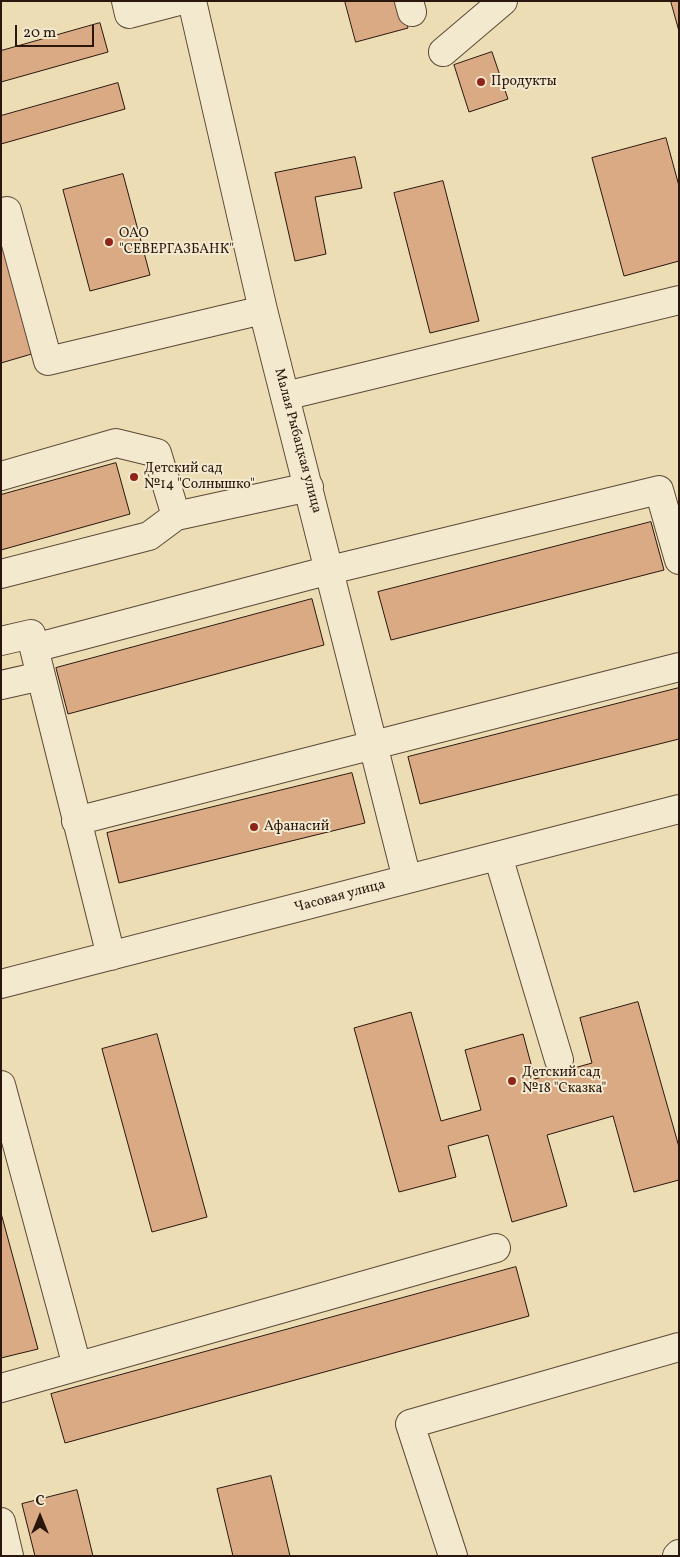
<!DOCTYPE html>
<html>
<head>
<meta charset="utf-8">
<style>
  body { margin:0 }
  #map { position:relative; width:680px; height:1557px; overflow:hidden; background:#edddb4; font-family:Vollkorn,serif }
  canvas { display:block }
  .frame { position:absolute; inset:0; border:2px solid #2a160d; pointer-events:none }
  .north { position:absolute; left:15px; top:1492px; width:50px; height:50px; -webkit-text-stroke:4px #f3e9ce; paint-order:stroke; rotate:0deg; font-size:14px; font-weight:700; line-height:20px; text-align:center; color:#2a160d }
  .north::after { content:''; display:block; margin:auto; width:18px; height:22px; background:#2a160d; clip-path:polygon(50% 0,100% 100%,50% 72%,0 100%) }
  .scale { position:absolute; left:15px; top:25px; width:79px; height:22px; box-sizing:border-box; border:2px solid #2a160d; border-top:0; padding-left:6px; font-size:15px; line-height:18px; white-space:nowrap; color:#2a160d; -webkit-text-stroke:4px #f3e9ce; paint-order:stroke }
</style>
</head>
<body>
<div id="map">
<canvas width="680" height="1557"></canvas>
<div class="frame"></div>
<div class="north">С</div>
<div class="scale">20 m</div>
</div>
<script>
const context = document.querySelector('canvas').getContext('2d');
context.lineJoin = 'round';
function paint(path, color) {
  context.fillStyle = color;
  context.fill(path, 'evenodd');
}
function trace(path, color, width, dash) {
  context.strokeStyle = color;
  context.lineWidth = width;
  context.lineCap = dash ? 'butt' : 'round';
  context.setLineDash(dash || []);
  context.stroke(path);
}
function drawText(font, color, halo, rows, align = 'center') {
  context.font = font + ' Vollkorn,serif';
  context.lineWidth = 4;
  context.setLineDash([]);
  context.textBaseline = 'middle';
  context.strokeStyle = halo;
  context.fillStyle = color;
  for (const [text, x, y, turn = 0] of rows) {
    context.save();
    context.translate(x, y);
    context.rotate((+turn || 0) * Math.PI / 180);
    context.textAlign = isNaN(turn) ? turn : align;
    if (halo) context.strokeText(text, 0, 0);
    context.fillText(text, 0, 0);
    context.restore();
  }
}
const building = new Path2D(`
  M345 1H400L408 28 356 42Z
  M671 1H679V31Z
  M100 23 108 52 1 82V51Z
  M492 52 508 99 469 112 454 65Z
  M118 83 125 109 1 144V116Z
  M666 138 679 186V261L624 276 592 158Z
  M355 157 362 188 315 197 326 254 295 261 275 173Z
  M123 174 150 275 90 291 63 190Z
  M443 181 479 321 430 333 394 193Z
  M1 242 35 353 1 363Z
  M116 463 130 514 1 550V495Z
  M651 522 664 570 391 640 378 592Z
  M312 599 324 645 68 714 56 668Z
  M679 688V739L420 804 408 757Z
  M352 773 365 823 119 883 107 833Z
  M638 1002 679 1147V1180L634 1192 613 1116 547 1135 567 1206 512 1222 488 1135 448 1146 456 1177 399 1192 354 1028 411 1012 441 1121 481 1110 465 1050 523 1034 535 1079 592 1063 580 1018Z
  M157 1034 207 1217 152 1232 102 1049Z
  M1 1213 38 1349 1 1358Z
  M516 1267 529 1316 65 1443 51 1394Z
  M271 1476 290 1556H233L217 1489Z
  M77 1490 93 1556H35L22 1504Z`);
const minor = new Path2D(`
  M126 1 129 14 179 1
  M192 1 263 310 407 879
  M409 1 412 12
  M443 52 503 1
  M7 211 48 361 263 310
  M285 396 679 300
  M1 476 116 443 157 453 176 516 309 487
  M1 574 149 536 176 516
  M1 641 31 634 34 648
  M1 685 41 676
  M76 821 679 667
  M498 856 559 1060
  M111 956 34 648 330 570 659 490 679 560
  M1 984 679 809
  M1 1085 77 1366
  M1 1388 496 1248
  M1 1522 9 1556
  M453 1556 410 1424 679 1347
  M677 1556 679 1554`);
const markers = [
  [481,82,5,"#8f2418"],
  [109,242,5,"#8f2418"],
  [134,477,5,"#8f2418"],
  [254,827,5,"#8f2418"],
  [512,1081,5,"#8f2418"]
];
const poiNames = [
  ["Продукты",491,82],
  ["ОАО",119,234],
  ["\"СЕВЕРГАЗБАНК\"",119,250],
  ["Детский сад",144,469],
  ["№14 \"Солнышко\"",144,485],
  ["Афанасий",264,827],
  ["Детский сад",522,1073],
  ["№18 \"Сказка\"",522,1089]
];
const streetNames = [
  ["Малая Рыбацкая улица",297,441,75],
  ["Часовая улица",340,897,-15]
];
paint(building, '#daaa84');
trace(building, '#2a160d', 1);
trace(minor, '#5b4837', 30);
trace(minor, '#f3e9ce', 28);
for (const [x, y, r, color] of markers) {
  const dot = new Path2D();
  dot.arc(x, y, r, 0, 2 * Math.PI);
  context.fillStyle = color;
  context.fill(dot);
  trace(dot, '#f3e9ce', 2);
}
drawText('14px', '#2a160d', '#f3e9ce', poiNames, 'left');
drawText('14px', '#2a160d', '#f3e9ce', streetNames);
</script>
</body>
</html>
